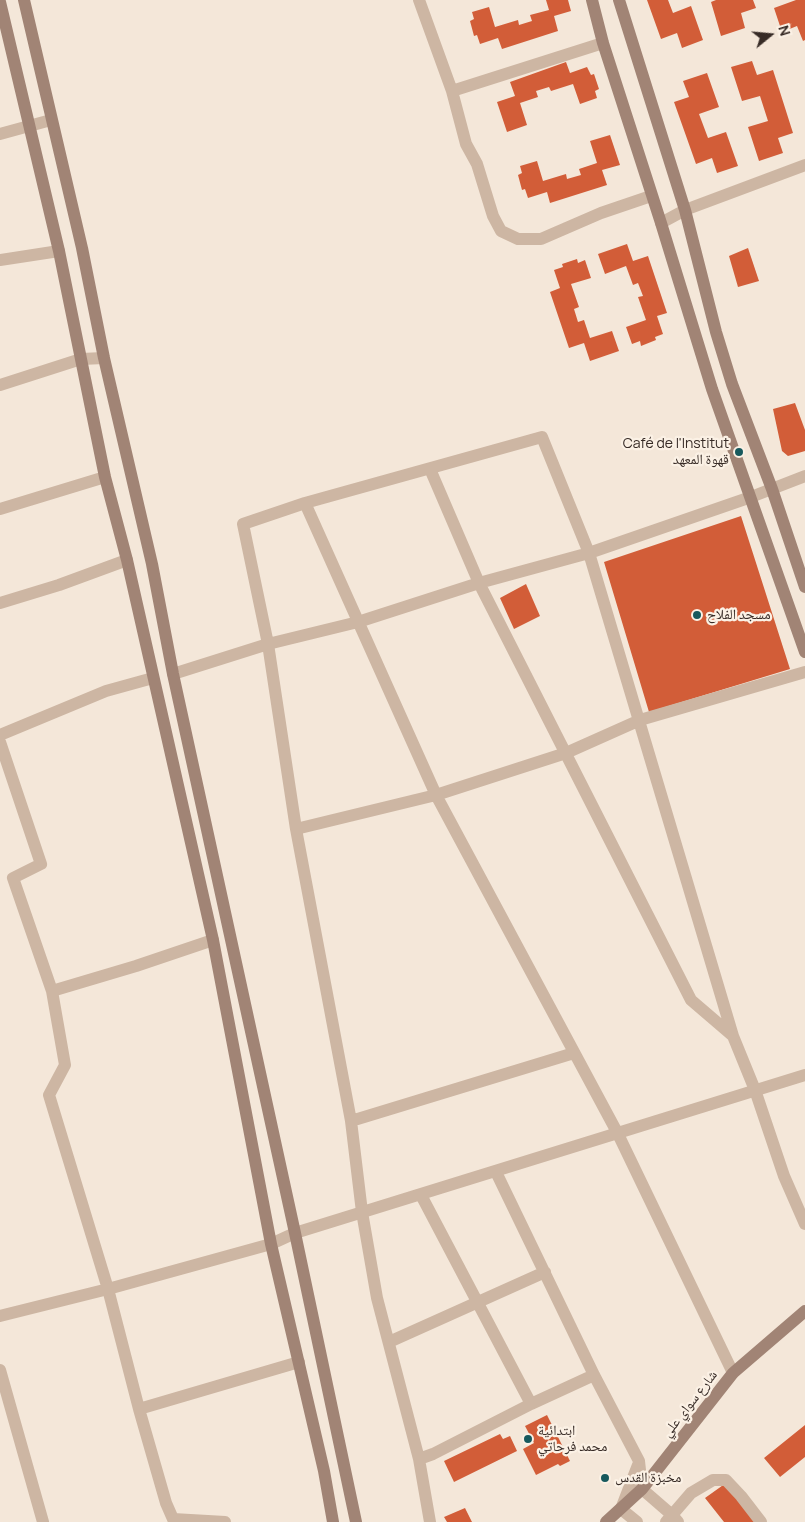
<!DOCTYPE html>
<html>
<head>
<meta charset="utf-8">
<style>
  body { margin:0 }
  #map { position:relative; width:805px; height:1522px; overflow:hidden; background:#f4e7d9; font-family:Manrope,sans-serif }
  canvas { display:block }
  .north { position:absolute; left:745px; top:10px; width:50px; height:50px; -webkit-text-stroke:4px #fbf1e5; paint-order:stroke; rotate:73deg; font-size:14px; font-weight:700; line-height:20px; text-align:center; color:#372b26 }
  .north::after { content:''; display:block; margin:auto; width:18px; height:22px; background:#372b26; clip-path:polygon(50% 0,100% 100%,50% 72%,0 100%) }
</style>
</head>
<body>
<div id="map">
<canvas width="805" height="1522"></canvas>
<div class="north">N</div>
</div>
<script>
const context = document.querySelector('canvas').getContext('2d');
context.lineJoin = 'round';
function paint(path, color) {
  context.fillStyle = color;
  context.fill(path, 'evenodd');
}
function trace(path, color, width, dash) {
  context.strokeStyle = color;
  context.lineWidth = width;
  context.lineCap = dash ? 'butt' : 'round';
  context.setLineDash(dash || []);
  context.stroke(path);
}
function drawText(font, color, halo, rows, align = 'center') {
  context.font = font + ' Manrope,"Noto Naskh Arabic",sans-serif';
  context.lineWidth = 4.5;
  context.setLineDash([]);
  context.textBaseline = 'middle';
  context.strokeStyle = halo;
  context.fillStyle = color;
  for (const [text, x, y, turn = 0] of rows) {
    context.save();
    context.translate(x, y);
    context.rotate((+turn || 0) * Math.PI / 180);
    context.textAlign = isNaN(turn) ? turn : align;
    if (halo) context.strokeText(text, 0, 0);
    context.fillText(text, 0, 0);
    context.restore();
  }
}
const building = new Path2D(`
  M546 0H568L571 11 554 16 558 31 502 49 498 38 480 44 477 35 474 36 470 21 474 19 472 12 489 7 495 27 518 20 519 25 532 21 530 15 549 10Z
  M647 0H668L673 13 691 6 703 40 682 48 677 33 661 39Z
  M716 0H753L756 8 741 13 745 28 721 36 711 2Z
  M796 0H805V40L803 41 797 26 782 32 774 8Z
  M752 61 757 75 773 70 793 133 778 138 783 153 759 161 748 127 768 121 760 96 742 101 731 67Z
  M566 62 570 73 587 67 591 75 594 74 599 89 595 91 597 98 580 104 573 84 551 91 549 87 536 91 538 97 520 103 527 125 507 132 497 102 515 96 510 82Z
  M707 73 719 107 699 114 708 138 726 132 738 166 717 173 712 158 696 164 674 102 689 97 683 81Z
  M610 135 620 165 602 170 607 185 550 203 547 192 528 198 525 189 522 190 518 175 522 173 520 166 537 161 543 181 566 174 567 179 581 175 579 169 597 163 590 141Z
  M627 244 633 261 648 256 667 313 657 316 663 334 655 337 656 340 641 346 640 341 632 344 626 327 646 320 638 297 643 296 638 283 633 285 626 266 605 274 598 254Z
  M748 248 759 281 738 287 729 256Z
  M577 259 578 263 585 260 591 278 571 284 579 307 574 309 578 322 584 320 590 338 612 331 619 351 590 361 584 343 569 348 550 292 560 288 554 270 563 267 562 264Z
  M795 403 805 430V451L788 456 782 451 773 409Z
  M741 516 790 669 649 712 604 562Z
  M526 584 540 616 514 629 500 598Z
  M547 1415 570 1461 560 1466 558 1464 536 1475 523 1449 534 1443 525 1426Z
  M805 1425V1457L780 1477 764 1458Z
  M500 1434 503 1439 510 1436 517 1451 454 1482 444 1461Z
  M726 1483 756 1522H724L705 1498Z
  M465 1508 472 1522H447L444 1517Z`);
const street = new Path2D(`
  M419 0 452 91 466 144 477 164 493 216 501 231 518 239H541L601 213 651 196
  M452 91 603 43
  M0 134 51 120
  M661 223 685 210 805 165
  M0 260 59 251
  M0 385 81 359 104 358
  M430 469 479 583 691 1000 733 1036
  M305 503 436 795 618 1134 733 1373
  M0 509 105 477
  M0 603 59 585 127 560
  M173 674 268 644 358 622 479 583 589 553 751 497 805 476
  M0 735 106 691 153 678
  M0 742 41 864 13 878 52 991 136 966 213 940
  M296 829 436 795 566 753 640 720 805 672
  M52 991 65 1065 49 1095 108 1289 139 1409 166 1503 173 1519 225 1522
  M351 1121 574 1053
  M496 1172 594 1375 639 1461 642 1489 672 1515 678 1522
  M421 1195 531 1404
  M0 1316 108 1289 271 1244 295 1233 805 1075
  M389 1342 545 1272
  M0 1370 43 1522
  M139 1409 299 1362
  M419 1459 433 1454 531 1404 594 1375
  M430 1522 419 1459 377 1298 362 1212 351 1121 296 829 268 644 243 524 305 503 542 437 589 553 733 1036 755 1090 784 1176 805 1224
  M637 1522 621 1509 638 1465
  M666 1522 691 1493 713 1480H726L741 1496 761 1522`);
const secondary = new Path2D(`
  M24 0 82 248 104 358 152 564 173 674 295 1233 356 1522
  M592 0 603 43 661 223 712 389 805 652
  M619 0 685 210 716 332 732 384 772 489 805 587
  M0 2 59 251 105 477 127 560 213 940 271 1244 324 1471 333 1522
  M606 1522 642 1489 733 1373 805 1311`);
const markers = [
  [739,452,5,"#17595d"],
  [697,615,5,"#17595d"],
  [528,1439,5,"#17595d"],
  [605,1478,5,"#17595d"]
];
const poiNames = [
  ["Café de l'Institut",729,444,"right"],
  ["قهوة المعهد",729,460,"right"],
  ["مسجد الفلاح",707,615],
  ["ابتدائية",538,1431],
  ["محمد فرحاتي",538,1447],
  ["مخبزة القدس",615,1478]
];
const streetNames = [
  ["شارع سواي علي",690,1404,-52]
];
paint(building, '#d25d38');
trace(street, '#cdb6a3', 12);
trace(secondary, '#a18475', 12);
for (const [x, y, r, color] of markers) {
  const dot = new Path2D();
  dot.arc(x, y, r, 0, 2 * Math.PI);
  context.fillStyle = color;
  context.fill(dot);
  trace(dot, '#fbf1e5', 2);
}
drawText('14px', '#372b26', '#fbf1e5', poiNames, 'left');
drawText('14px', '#372b26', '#fbf1e5', streetNames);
</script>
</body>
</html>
